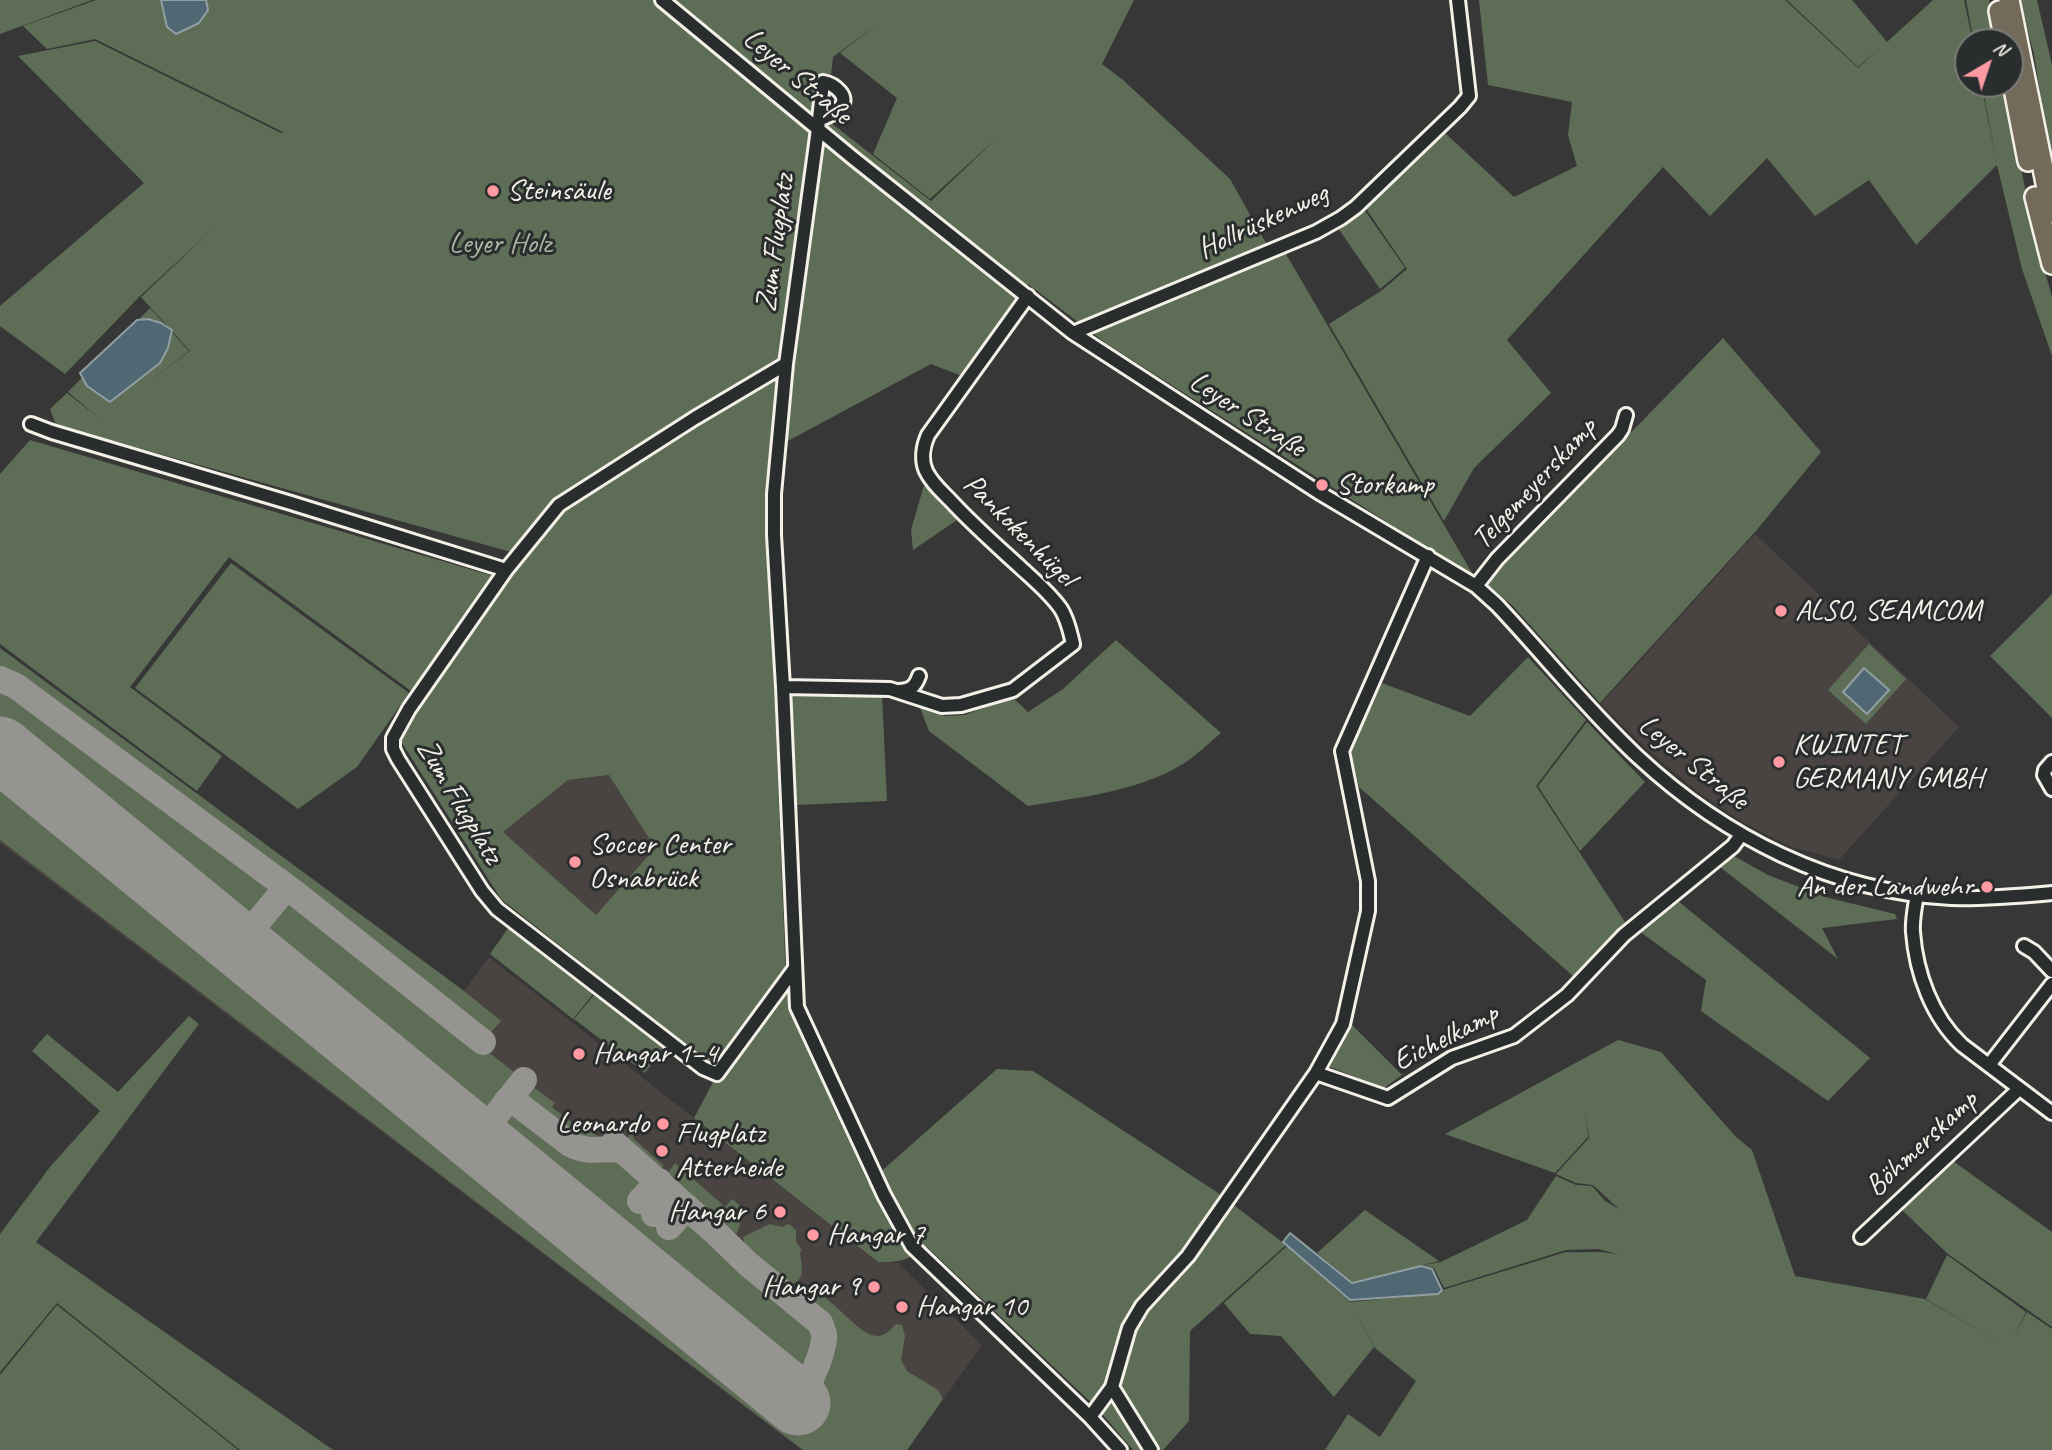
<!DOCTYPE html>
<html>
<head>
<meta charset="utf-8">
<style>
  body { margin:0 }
  #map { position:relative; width:2052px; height:1450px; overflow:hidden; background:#383737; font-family:Caveat,sans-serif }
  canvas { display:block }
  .north { position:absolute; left:1954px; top:28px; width:70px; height:70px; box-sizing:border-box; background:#2a2d2e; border:2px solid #7b7b78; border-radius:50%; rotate:39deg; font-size:19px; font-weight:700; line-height:28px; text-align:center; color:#f4f1e8 }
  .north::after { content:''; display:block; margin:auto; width:24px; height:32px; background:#ff9aa2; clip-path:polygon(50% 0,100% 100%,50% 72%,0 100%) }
</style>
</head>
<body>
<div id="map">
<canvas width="2052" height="1450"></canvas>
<div class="north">N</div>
</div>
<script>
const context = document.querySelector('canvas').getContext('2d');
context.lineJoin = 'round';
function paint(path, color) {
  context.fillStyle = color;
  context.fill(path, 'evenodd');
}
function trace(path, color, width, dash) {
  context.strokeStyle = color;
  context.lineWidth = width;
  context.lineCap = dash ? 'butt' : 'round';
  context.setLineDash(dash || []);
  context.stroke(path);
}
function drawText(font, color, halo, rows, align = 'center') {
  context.font = font + ' Caveat,sans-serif';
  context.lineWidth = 6;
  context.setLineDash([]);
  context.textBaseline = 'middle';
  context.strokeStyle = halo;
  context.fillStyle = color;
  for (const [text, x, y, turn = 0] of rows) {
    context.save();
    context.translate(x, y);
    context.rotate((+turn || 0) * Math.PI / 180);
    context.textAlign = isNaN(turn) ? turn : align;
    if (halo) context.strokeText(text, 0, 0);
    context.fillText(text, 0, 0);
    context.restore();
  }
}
const built = new Path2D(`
  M1755 534 1959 727 1839 860 1789 846 1746 824 1699 793 1651 753 1601 704Z
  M0 648 464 991 489 957 877 1262 898 1263 982 1345 907 1450H802L0 843Z
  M609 775 655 848 596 915 503 832 568 780Z`);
const green = new Path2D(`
  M0 0H92L0 34Z
  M96 0H1134L1102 64 1123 80 1230 179 1267 245 1185 282 1286 254 1475 578 1107 344 1028 284 962 376 931 364 773 449 767 511 785 956 790 1012 868 1183 997 1069 1033 1071 1218 1193 1286 1245 1190 1331 1189 1421 1163 1450H1133L1098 1409 927 1247C908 1259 902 1263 878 1262L694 1118 719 1071 501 899 390 724 511 552 56 425 50 409 67 393 100 419 68 392 150 308 189 351 151 380 190 351 141 297 215 227 140 296 65 374 0 326V306L144 183 18 56 95 41 281 133 283 132 95 39 47 49 23 26ZM879 23 840 53 897 98 873 154 930 199 999 136 931 201 826 119 833 57ZM609 775 655 848 596 915 503 832 568 780Z
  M1479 0H1785L1858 68 1880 48 1858 67 1787 0H1852L1887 42 1933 0H1964L1973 42H1968V84H1981L1997 165 1982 84H2004L2034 232 2052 297V356L2022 269 1997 165 1916 245 1869 180 1815 216 1767 158 1710 216 1663 167 1507 340 1551 393 1474 468 1444 521 1329 324 1381 291 1407 269 1365 207 1445 133 1514 197 1577 166 1568 135 1572 102 1488 85Z
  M1966 0H1989L1997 42H1974Z
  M2020 0H2037L2052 65V170L2034 54Z
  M1363 208 1405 268 1380 289 1338 228Z
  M1723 338 1821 452 1755 532 1600 703 1512 605 1488 585 1501 566Z
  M30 440 493 576 411 691 229 557 130 687 222 756 197 791 0 644V474Z
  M924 485 957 520 913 550 911 530Z
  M231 563 409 693 357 767 298 809 135 688Z
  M2052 594V718L1990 656Z
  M1116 640 1221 733C1209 743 1197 755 1183 764 1137 792 1080 797 1028 806L929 731 919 705 944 716 965 715 1012 697 1028 712 1063 689Z
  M1869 644 1906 679 1866 724 1828 690Z
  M0 648 464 991 501 1021 486 1038 291 882 19 681 0 673Z
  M1528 657 1586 720 1536 786 1625 922 1573 976 1359 787 1351 751 1382 683 1470 716Z
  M0 684 14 690 273 883 274 886 270 892 273 895 246 928 241 929 0 731Z
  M882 695 887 801 796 805 791 696Z
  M1587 722 1645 782 1580 851 1538 786Z
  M0 767 804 1426 825 1403 815 1387 816 1380C830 1338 841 1331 802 1300L803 1293 809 1290C832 1294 858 1337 878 1336 885 1336 891 1329 896 1324L902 1325 905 1336 901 1360 907 1371 938 1390 943 1399 907 1450H803L0 840Z
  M1734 856 1768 875 1825 897 1895 914 1897 919 1822 928 1838 959 1720 867Z
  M1678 901 1870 1058 1828 1101 1701 1011 1706 980 1639 931Z
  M292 902 302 905 519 1076 481 1123 479 1124 254 940 255 935 277 907 282 904Z
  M509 927 593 994 573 1019 490 954Z
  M594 995 664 1047 645 1073 574 1019Z
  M189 1016 199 1024 36 1242 333 1450H240L57 1303 0 1372V1234L50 1167 100 1111 32 1051 47 1034 118 1092Z
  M1352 1025 1402 1075 1384 1088 1330 1067Z
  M1618 1040 1661 1052 1736 1137 1752 1150 1795 1276 1925 1299 2009 1348 1926 1299 1947 1255 2026 1312 2014 1337 2027 1312 2052 1329V1450H1325L1348 1414 1380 1437 1416 1381 1375 1348 1353 1306 1374 1347 1334 1397 1281 1336 1250 1334 1224 1303 1287 1246 1350 1302 1426 1295 1566 1252C1587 1253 1598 1250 1619 1255L1599 1249 1566 1250 1444 1288 1434 1268 1423 1265 1441 1262 1527 1220 1556 1176 1576 1185 1592 1186 1605 1201 1619 1209 1593 1185 1576 1183 1556 1174 1589 1138 1585 1110 1588 1137 1555 1173 1445 1134Z
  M529 1084 555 1103 552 1107 586 1134 590 1130 605 1142 600 1146H589L572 1140 528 1107 521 1095Z
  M509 1110H516L523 1114 567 1147 578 1152 590 1155 621 1156 718 1243 717 1249 748 1276 750 1274 809 1319C813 1324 817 1328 818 1334 820 1345 808 1371 804 1383L797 1384 491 1134V1131Z
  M631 1132 633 1133V1138L664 1166 657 1170 652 1168 627 1146 626 1141Z
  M1953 1161 2052 1232V1327L1948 1254 1901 1209Z
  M675 1163 725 1207 732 1199 745 1210 737 1233 723 1232 718 1228 667 1182 666 1176Z
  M1365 1210 1439 1261 1352 1282 1317 1253Z
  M770 1224 782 1227 789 1224 796 1230V1242L802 1250 800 1252C802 1272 807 1281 785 1286L747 1255 743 1237Z
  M57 1305 238 1450H0V1375Z`);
const water = new Path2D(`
  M161 0H206L208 10 199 23 176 34 167 27Z
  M148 319 161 323 172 330 168 348 160 363 110 402 87 386 80 373 137 320Z
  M1864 668 1889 690 1867 714 1843 692Z
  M1290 1233 1352 1283 1421 1266 1432 1269 1442 1290 1438 1294 1350 1300 1283 1242Z`);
const taxiway = new Path2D(`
  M0 679 16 686 296 894 483 1042
  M227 935 236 938 246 936 281 894 282 888 278 880
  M506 1102H515L570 1144C593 1156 605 1145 623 1151
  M614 1143 716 1233 748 1264 820 1323C821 1324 823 1332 824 1334 826 1348 807 1391 798 1403
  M491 1152 484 1141 485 1129 524 1080
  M640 1201 659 1181
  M654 1214 672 1194
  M669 1227 687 1207`);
const runway = new Path2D(`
  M0 749 798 1403`);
const minor = new Path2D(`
  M662 0 853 158 1073 333 1318 492 1476 586 1497 605C1544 655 1588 710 1638 757 1724 837 1832 892 1951 898 1985 899 2018 896 2052 893
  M819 120C825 117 834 114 839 109 852 97 834 84 823 82L818 129 786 364 774 494V535L783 687 797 1007 884 1195 912 1246 1090 1417 1120 1450
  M1073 333 1316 232 1341 218 1356 207 1460 107 1469 96 1458 0
  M786 364 695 418 559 505 506 570 409 709 393 738V749L398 759 482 891 497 909 703 1068 717 1074 795 968
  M31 424 52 432 291 503 506 570
  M1476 586 1497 559 1618 435 1622 429 1626 415
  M783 687 890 689 942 706 961 705 1013 690 1073 644C1070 632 1068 620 1061 609 1050 593 1034 580 1020 567 996 545 972 524 950 500 941 491 931 482 926 471 921 460 923 446 928 435L1028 296
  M899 691C911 690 915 687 919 676
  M2052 762 2045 770 2044 775 2052 789
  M1917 894C1915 907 1912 920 1913 932 1916 973 1932 1017 1962 1045L2052 1113
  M2024 946 2034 952 2052 971
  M1989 1065 2052 984
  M1316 1073 1388 1098 1452 1058 1514 1036 1567 995 1624 935 1733 846 1741 835
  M1861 1237 2019 1089
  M1112 1387 1151 1450
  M1090 1417 1112 1387 1129 1328 1142 1306 1188 1256 1316 1073 1343 1024 1368 911V881L1342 751 1428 556`);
const highway = new Path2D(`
  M2009 0 2052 213
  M1999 11 2005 42
  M2010 68 2028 161
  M2035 197 2052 264`);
const markers = [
  [493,191,7,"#ff9aa2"],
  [1322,485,7,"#ff9aa2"],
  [1781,611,7,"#ff9aa2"],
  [1779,762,7,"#ff9aa2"],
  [575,862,7,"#ff9aa2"],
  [1987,887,7,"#ff9aa2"],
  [579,1054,7,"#ff9aa2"],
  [663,1124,7,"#ff9aa2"],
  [662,1151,7,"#ff9aa2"],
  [780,1212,7,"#ff9aa2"],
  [813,1235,7,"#ff9aa2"],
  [874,1287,7,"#ff9aa2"],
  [902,1307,7,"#ff9aa2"]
];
const streetNames = [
  ["Leyer Straße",797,77,40],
  ["Hollrüskenweg",1263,222,-25],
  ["Zum Flugplatz",776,243,-82],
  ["Leyer Straße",1247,415,33],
  ["Telgemeyerskamp",1535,484,-47],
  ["Pankokenhügel",1019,531,45],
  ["Leyer Straße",1693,763,39],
  ["Zum Flugplatz",459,802,59],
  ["Eichelkamp",1446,1038,-27],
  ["Böhmerskamp",1922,1144,-43]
];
const poiNames = [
  ["Steinsäule",507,191],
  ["Storkamp",1336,485],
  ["ALSO, SEAMCOM",1795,611],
  ["KWINTET",1793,745],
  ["GERMANY GMBH",1793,779],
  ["Soccer Center",589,845],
  ["Osnabrück",589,879],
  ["An der Landwehr",1973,887,"right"],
  ["Hangar 1–4",593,1054],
  ["Leonardo",649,1124,"right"],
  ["Flugplatz",676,1134],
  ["Atterheide",676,1168],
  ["Hangar 6",766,1212,"right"],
  ["Hangar 7",827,1235],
  ["Hangar 9",860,1287,"right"],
  ["Hangar 10",916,1307]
];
const parkNames = [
  ["Leyer Holz",500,244]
];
paint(built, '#494342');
paint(green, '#5e6e56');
paint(water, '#4f6874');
trace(water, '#919fa2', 2);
trace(taxiway, '#969490', 26);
trace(runway, '#969490', 65);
trace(minor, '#f4f1e8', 18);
trace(highway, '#f4f1e8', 24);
trace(minor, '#2a2d2e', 12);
trace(highway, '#746a5a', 19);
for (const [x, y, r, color] of markers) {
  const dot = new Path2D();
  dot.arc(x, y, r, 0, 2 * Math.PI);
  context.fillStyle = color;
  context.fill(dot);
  trace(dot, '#2a2d2e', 2.5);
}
drawText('30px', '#f4f1e8', '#2a2d2e', streetNames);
drawText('30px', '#f4f1e8', '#2a2d2e', poiNames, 'left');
drawText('30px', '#b0b6a6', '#2a2d2e', parkNames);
</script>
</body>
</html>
